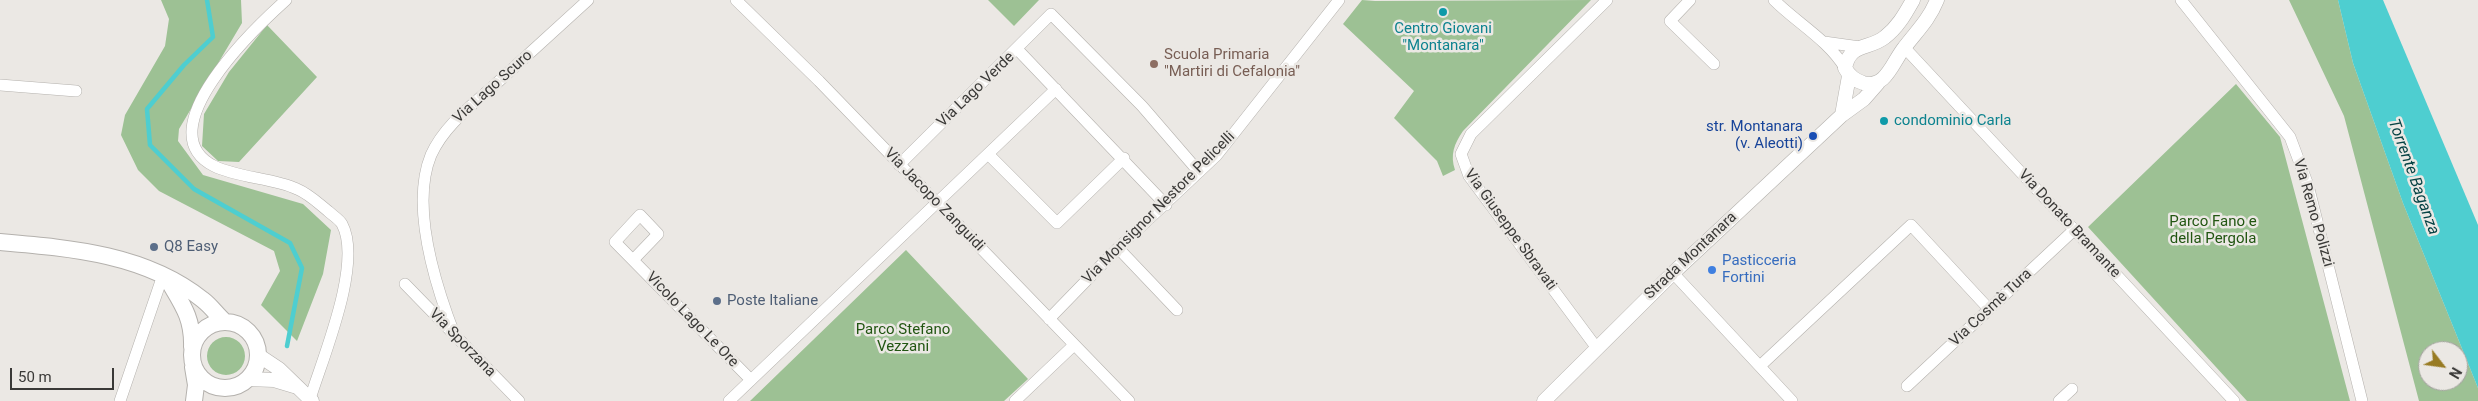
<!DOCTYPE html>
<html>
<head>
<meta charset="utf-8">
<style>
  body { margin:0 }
  #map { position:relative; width:2478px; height:401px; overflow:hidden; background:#ebe8e4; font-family:Roboto,sans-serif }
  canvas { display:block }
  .north { position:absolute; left:2418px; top:341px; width:50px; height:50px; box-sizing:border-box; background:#ebe8e4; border:1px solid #a4a29f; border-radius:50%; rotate:120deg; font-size:14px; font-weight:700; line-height:20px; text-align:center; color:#3a3937 }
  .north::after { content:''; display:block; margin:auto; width:18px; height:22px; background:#987b23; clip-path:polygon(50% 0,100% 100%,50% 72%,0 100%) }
  .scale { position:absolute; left:10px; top:368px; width:104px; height:22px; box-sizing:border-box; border:2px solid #3a3937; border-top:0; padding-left:6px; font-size:15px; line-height:18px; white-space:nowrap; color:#3a3937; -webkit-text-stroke:4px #ebe8e4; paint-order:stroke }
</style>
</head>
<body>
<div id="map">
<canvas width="2478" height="401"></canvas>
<div class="north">N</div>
<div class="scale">50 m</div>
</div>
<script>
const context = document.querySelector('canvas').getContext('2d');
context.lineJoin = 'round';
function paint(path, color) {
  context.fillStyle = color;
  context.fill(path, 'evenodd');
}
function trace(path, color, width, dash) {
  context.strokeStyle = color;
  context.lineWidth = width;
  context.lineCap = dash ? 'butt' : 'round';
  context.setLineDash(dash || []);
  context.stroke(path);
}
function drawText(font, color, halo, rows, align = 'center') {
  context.font = font + ' Roboto,sans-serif';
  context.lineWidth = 5;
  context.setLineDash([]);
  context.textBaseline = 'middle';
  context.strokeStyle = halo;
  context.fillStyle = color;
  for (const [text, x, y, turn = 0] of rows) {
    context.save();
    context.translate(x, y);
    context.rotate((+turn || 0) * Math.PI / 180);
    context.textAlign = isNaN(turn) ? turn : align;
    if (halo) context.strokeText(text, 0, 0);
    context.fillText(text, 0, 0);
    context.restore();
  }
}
const green = new Path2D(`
  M161 0H241L242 23 179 129 178 141 203 175 303 204 331 230 323 274 297 341 261 305 280 271 274 251 159 191 138 170 121 135 125 115 165 46 169 19Z
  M988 0H1039L1014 26Z
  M1362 0 1375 1 1591 0 1463 131C1454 144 1450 155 1455 170L1443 176 1437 161 1394 118 1414 91 1343 24Z
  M2289 0H2338L2353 63 2403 203 2478 388V401H2419L2344 116ZM2428 351H2458V381H2428Z
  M267 25 317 77 239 162 218 161 202 146 204 114 229 72Z
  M2236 84 2280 137 2350 401H2247L2088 227Z
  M906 250 1028 379 1004 401H750Z
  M207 356a19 19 0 1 1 38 0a19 19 0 1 1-38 0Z`);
const water = new Path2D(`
  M2338 0H2383L2478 225V388L2403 203 2353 63Z`);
const stream = new Path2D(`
  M207 0 213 37 184 65 147 109 150 145 194 189 290 243 302 268 287 346`);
const minor = new Path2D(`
  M286 0C257 26 145 131 214 166 238 178 274 178 297 189 309 194 318 203 328 211 332 215 339 219 342 224 363 263 323 357 310 399
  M736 0 819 81 1129 401
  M1690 0 1670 21 1714 64
  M1774 0C1797 23 1828 40 1845 68
  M2181 0 2290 137 2308 185 2362 401
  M1824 42 1860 47
  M1904 47 2234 401
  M1017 49 1166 205
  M0 85 76 91
  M989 155 1057 223 1124 158
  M899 165 1051 14 1142 106 1199 172
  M1118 248 1177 310
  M633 260 658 234 640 215 615 242 751 380
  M1673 273 1792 401
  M405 284 519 401
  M1049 319 1118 248 1216 156 1339 0
  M455 336C436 287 410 206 431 155 445 124 474 104 498 82 528 55 558 27 588 0
  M1596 347 1469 176 1461 154 1471 134 1607 0
  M1760 366 1911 225 1989 309
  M1907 386 2074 230
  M120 401 163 275
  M729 401 1056 89
  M1015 401 1074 345
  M2059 401 2072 389`);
const tertiary = new Path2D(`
  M1913 0C1905 14 1898 27 1885 37 1869 50 1850 42 1845 68 1849 76 1854 80 1863 83 1886 89 1892 63 1904 48 1916 32 1929 20 1937 0
  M1842 115 1849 76
  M258 355 279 369 312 401
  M248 379 274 380 294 386
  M1544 401 1673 273 1842 115 1864 99 1878 83`);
const secondary = new Path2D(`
  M0 242C70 248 146 254 203 300 211 306 217 315 225 322
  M168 280C182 304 193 318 192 347
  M192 355a33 33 0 1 1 66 0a33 33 0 1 1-66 0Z
  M193 367 196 385 194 401`);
const markers = [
  [1443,12,5,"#0f9aa8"],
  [1154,64,5,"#8d6e63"],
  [1884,121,5,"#0f9aa8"],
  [1813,136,5,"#1a4fb4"],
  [154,247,5,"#5c6f8a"],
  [1712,270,5,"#3f7fe0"],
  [717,301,5,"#5c6f8a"]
];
const cultureNames = [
  ["Centro Giovani",1443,29],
  ["\"Montanara\"",1443,46],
  ["condominio Carla",1894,121,"left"]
];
const educationNames = [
  ["Scuola Primaria",1164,55],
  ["\"Martiri di Cefalonia\"",1164,72]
];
const streetNames = [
  ["Via Lago Scuro",493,87,-42],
  ["Via Lago Verde",976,90,-44],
  ["Via Jacopo Zanguidi",934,200,46],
  ["Via Monsignor Nestore Pelicelli",1159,208,-45],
  ["Via Remo Polizzi",2313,213,74],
  ["Via Donato Bramante",2069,224,47],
  ["Via Giuseppe Sbravati",1510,230,54],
  ["Strada Montanara",1691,256,-43],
  ["Via Cosmè Tura",1991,308,-43],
  ["Vicolo Lago Le Ore",692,320,46],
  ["Via Sporzana",462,343,46]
];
const transitNames = [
  ["str. Montanara",1803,127],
  ["(v. Aleotti)",1803,144]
];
const parkNames = [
  ["Parco Fano e",2213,222],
  ["della Pergola",2213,239],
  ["Parco Stefano",903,330],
  ["Vezzani",903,347]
];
const serviceNames = [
  ["Q8 Easy",164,247],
  ["Poste Italiane",727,301]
];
const shopNames = [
  ["Pasticceria",1722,261],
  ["Fortini",1722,278]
];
const waterNames = [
  ["Torrente Baganza",2413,177,70]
];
paint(green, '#9dc194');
paint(water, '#4eced0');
trace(stream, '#4eced0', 4.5);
trace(minor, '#b4b1ad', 12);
trace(tertiary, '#b4b1ad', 15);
trace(secondary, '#b4b1ad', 18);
trace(minor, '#fff', 11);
trace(tertiary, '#fff', 14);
trace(secondary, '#fff', 16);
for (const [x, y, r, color] of markers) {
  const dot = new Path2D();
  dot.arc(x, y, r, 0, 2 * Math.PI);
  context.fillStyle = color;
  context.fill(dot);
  trace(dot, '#ebe8e4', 2);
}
drawText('15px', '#0d838f', '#ebe8e4', cultureNames);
drawText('15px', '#785e54', '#ebe8e4', educationNames, 'left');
drawText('15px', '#3a3937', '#ebe8e4', streetNames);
drawText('15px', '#164399', '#ebe8e4', transitNames, 'right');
drawText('15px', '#225612', '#ebe8e4', parkNames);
drawText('15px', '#4e5e75', '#ebe8e4', serviceNames, 'left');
drawText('15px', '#366cbe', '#ebe8e4', shopNames, 'left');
drawText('italic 16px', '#064344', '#ebe8e4', waterNames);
</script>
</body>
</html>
